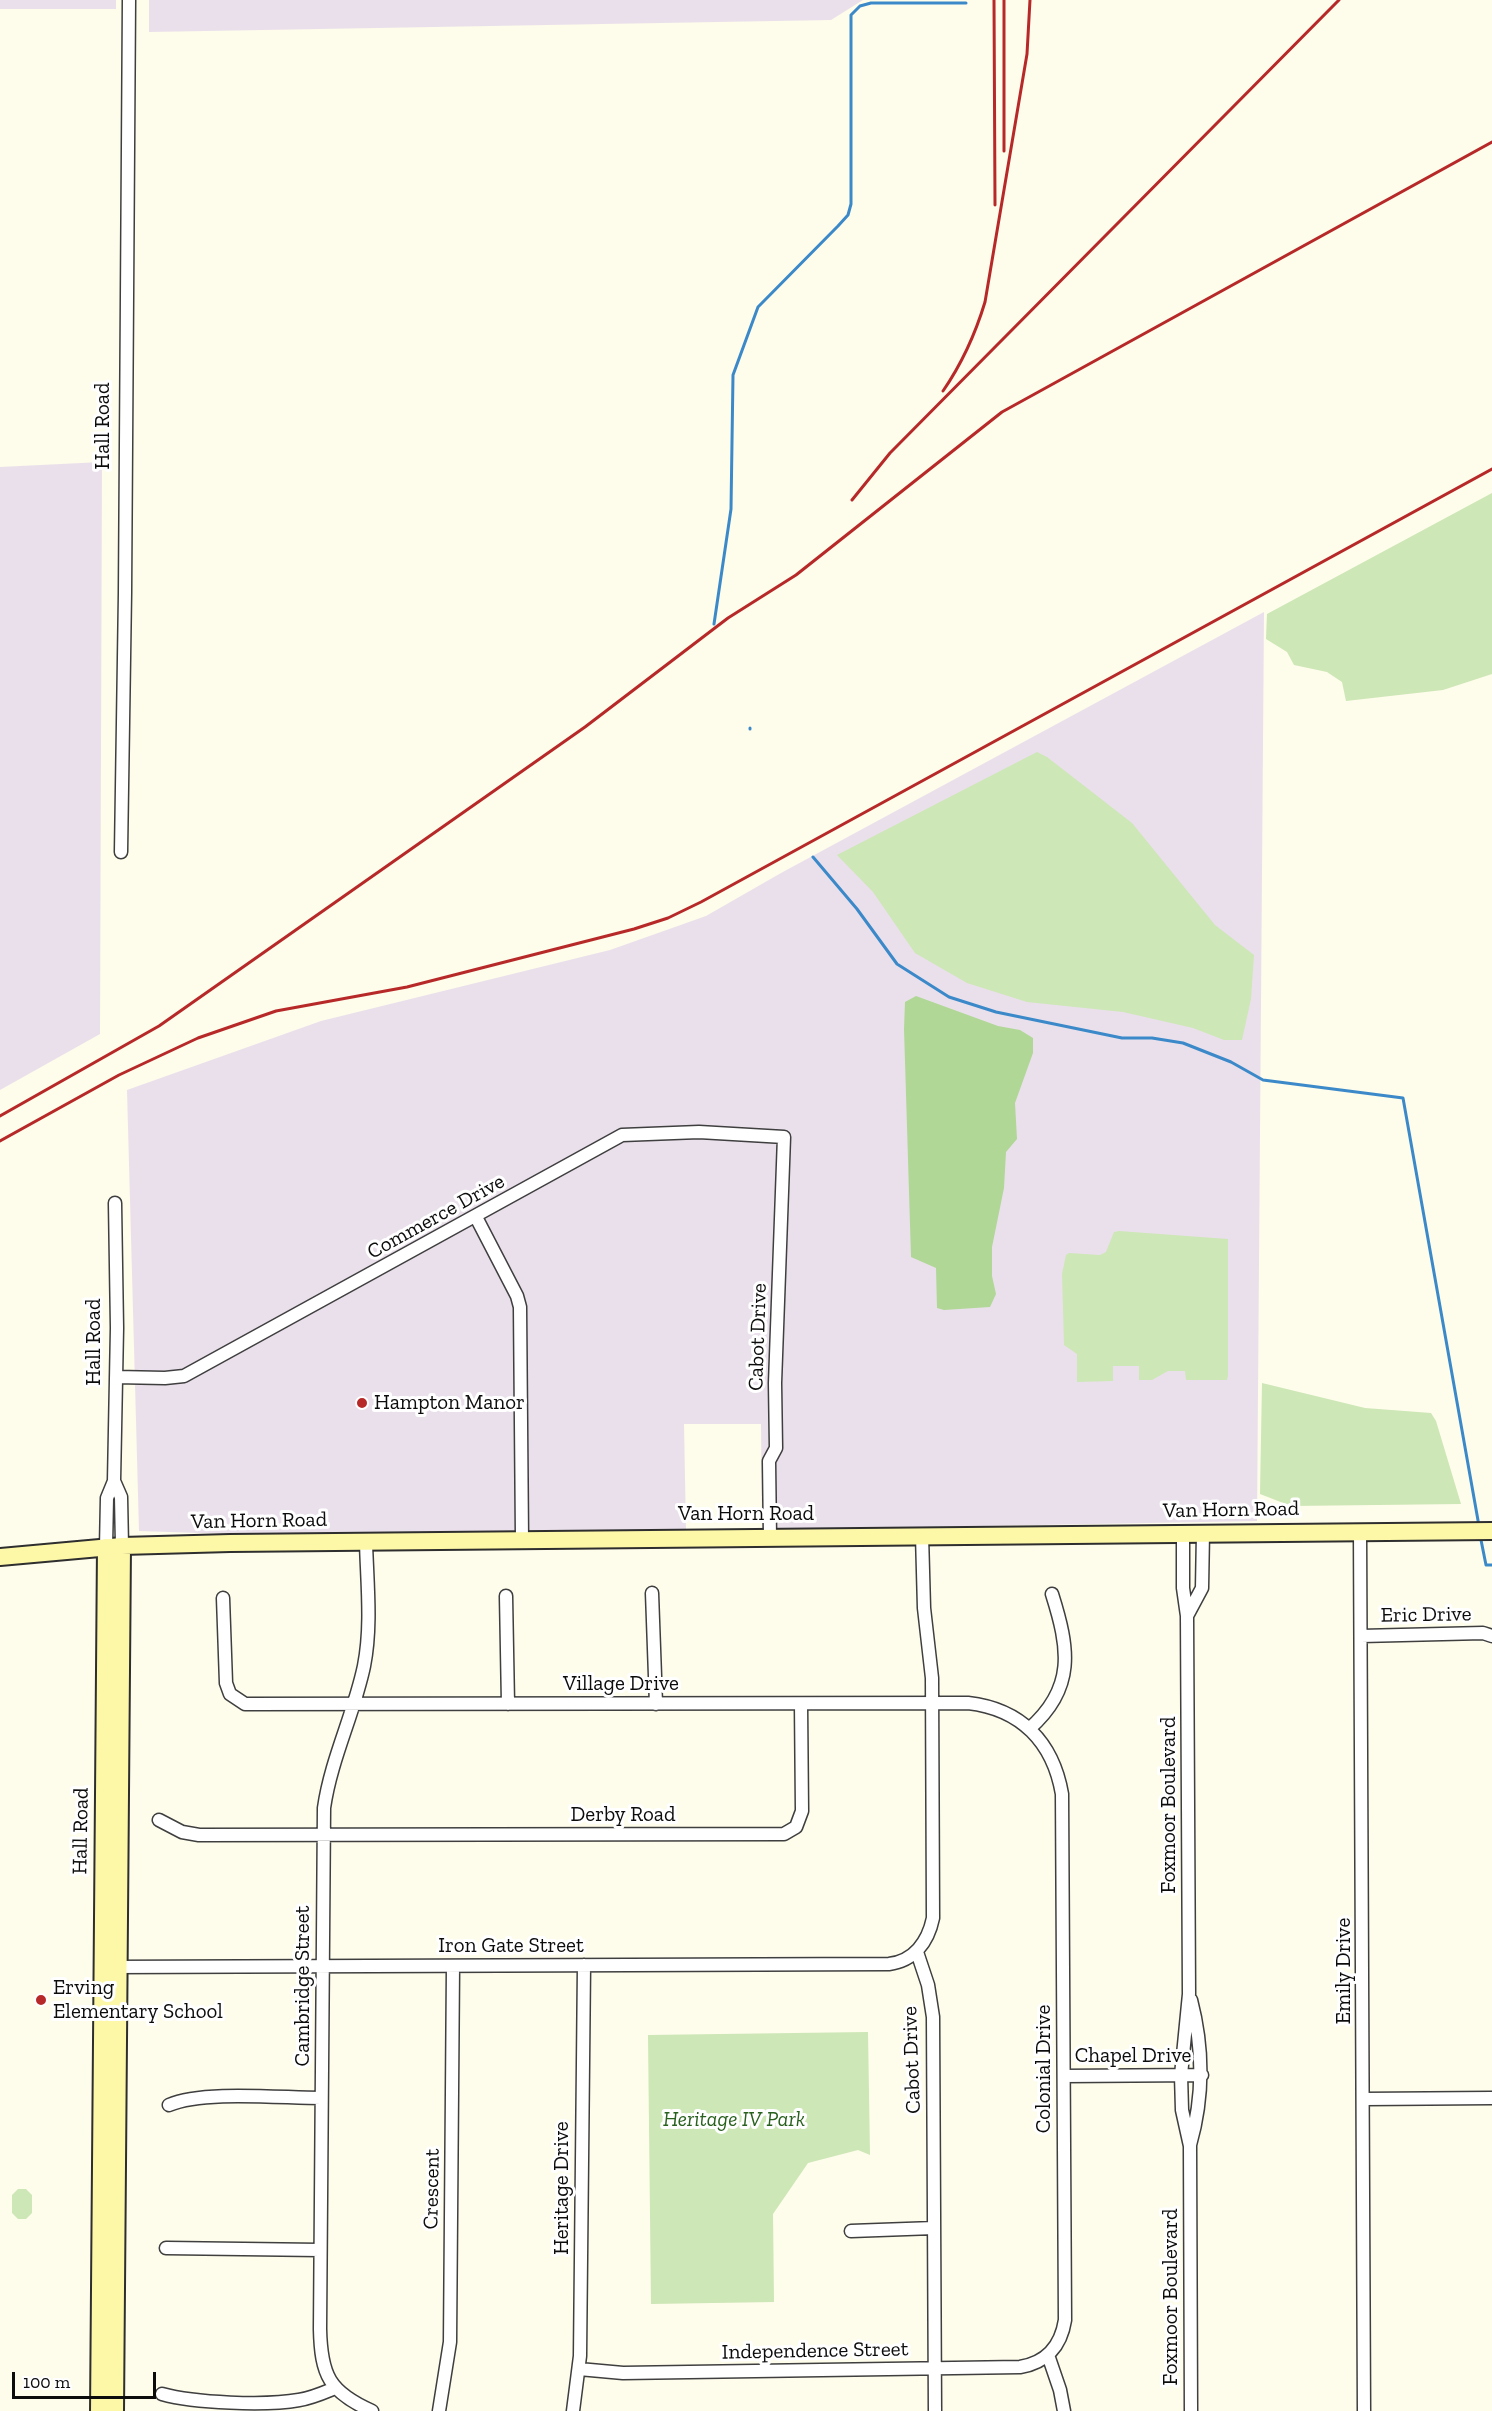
<!DOCTYPE html>
<html>
<head>
<meta charset="utf-8">
<style>
  body { margin:0 }
  #map { position:relative; width:1492px; height:2411px; overflow:hidden; background:#fefceb; font-family:"Zilla Slab",serif }
  canvas { display:block }
  .scale { position:absolute; left:12px; top:2372px; width:144px; height:27px; box-sizing:border-box; border:3px solid #0c0c0c; border-top:0; padding-left:8px; font-size:18px; line-height:21px; white-space:nowrap; color:#0c0c0c; -webkit-text-stroke:4px #fff; paint-order:stroke }
</style>
</head>
<body>
<div id="map">
<canvas width="1492" height="2411"></canvas>
<div class="scale">100 m</div>
</div>
<script>
const context = document.querySelector('canvas').getContext('2d');
context.lineJoin = 'round';
function paint(path, color) {
  context.fillStyle = color;
  context.fill(path, 'evenodd');
}
function trace(path, color, width, dash) {
  context.strokeStyle = color;
  context.lineWidth = width;
  context.lineCap = dash ? 'butt' : 'round';
  context.setLineDash(dash || []);
  context.stroke(path);
}
function drawText(font, color, halo, rows, align = 'center') {
  context.font = font + ' "Zilla Slab",serif';
  context.lineWidth = 6;
  context.setLineDash([]);
  context.textBaseline = 'middle';
  context.strokeStyle = halo;
  context.fillStyle = color;
  for (const [text, x, y, turn = 0] of rows) {
    context.save();
    context.translate(x, y);
    context.rotate((+turn || 0) * Math.PI / 180);
    context.textAlign = isNaN(turn) ? turn : align;
    if (halo) context.strokeText(text, 0, 0);
    context.fillText(text, 0, 0);
    context.restore();
  }
}
const industrial = new Path2D(`
  M0 0H116V9H0Z
  M149 0H863L831 20 149 32Z
  M102 462 100 1034 0 1090V467Z
  M1264 612 1257 1521 762 1530 761 1424H684L686 1531 260 1535 139 1531 127 1090 321 1021 610 950 706 916 781 873Z`);
const green = new Path2D(`
  M1492 493V674L1443 690 1346 701 1342 682 1327 672 1294 665 1287 652 1266 639 1267 614Z
  M1037 752 1047 757 1132 823 1215 925 1254 955 1251 999 1242 1040H1224L1193 1028 1123 1012 1027 1002 967 983 915 953 873 892 837 855Z
  M1119 1231 1228 1239V1376L1227 1380H1186L1185 1371H1168L1152 1380H1139V1366H1113V1381L1077 1382V1354L1064 1345 1062 1274 1066 1255 1069 1253 1100 1255 1106 1252 1114 1232Z
  M1262 1383 1365 1408 1431 1413 1436 1421 1461 1504 1291 1506 1260 1494Z
  M868 2032 870 2155 858 2150 808 2163 773 2214 774 2302 651 2304 648 2035Z
  M18 2189H26L32 2195V2213L26 2219H18L12 2213V2195Z`);
const forest = new Path2D(`
  M916 996 998 1026 1020 1030 1033 1038V1053L1015 1103 1017 1139 1006 1152 1004 1188 992 1247V1276L996 1294 990 1307 944 1310 937 1308 936 1268 911 1257 904 1029 905 1002Z`);
const stream = new Path2D(`
  M714 624 731 509 733 375 758 307 838 226 848 215 851 204V15L860 6 871 3H966
  M750 728V729
  M813 857 857 909 897 964 949 997 996 1012 1122 1038H1152L1183 1043 1231 1062 1263 1080 1403 1098 1479 1526
  M1481 1540 1486 1565H1492`);
const street = new Path2D(`
  M121 852 125 593 129 0
  M476 1217 517 1296 520 1307 522 1539
  M116 1377 165 1378 184 1376 622 1135 699 1132 784 1137 775 1383 776 1448 769 1461 770 1537
  M114 1481 121 1497 122 1546
  M1360 1531 1364 2411
  M1183 1533V1588L1187 1616 1189 1994 1181 2075 1182 2110 1190 2146 1191 2411
  M366 1542C367 1582 372 1626 364 1666 354 1714 331 1759 324 1808L320 2329C321 2375 329 2392 372 2411
  M106 1547 107 1498 114 1481 117 1328 115 1203
  M652 1593 656 1704
  M506 1596 508 1704
  M223 1598 226 1683 230 1694 245 1704 968 1703C1021 1709 1053 1742 1062 1794L1065 2320C1061 2346 1046 2363 1020 2367L623 2373 579 2369
  M1187 1616 1202 1588 1203 1533
  M1361 1636 1483 1633 1492 1636
  M1029 1729C1076 1688 1069 1648 1052 1594
  M159 1820 182 1832 199 1835 784 1834 796 1827 802 1811 801 1704
  M917 1952 928 1985 933 2017 935 2411
  M112 1967 889 1964C914 1961 928 1942 933 1918L932 1678 924 1608 922 1535
  M1064 2076 1202 2075
  M1364 2099 1492 2098
  M169 2105C203 2090 281 2098 321 2098
  M1190 2145C1204 2096 1204 2050 1191 2000
  M851 2231 934 2228
  M166 2248 320 2250
  M1048 2355 1060 2390 1064 2411
  M162 2394C194 2403 266 2406 299 2400 312 2398 323 2393 335 2388
  M439 2411 450 2342 453 1966
  M573 2411 580 2356 584 1965`);
const secondary = new Path2D(`
  M0 1557 122 1546 230 1543 1492 1531
  M99 2411 106 1547
  M115 2411 122 1546`);
const rail = new Path2D(`
  M994 0 995 205
  M1004 0V151
  M943 391C963 362 975 335 985 302L1027 54 1030 0
  M852 500 890 453 1339 0
  M0 1116 159 1026 585 727 728 618 796 575 1002 412 1492 142
  M0 1141 119 1075 198 1038 276 1011 407 987 634 929 668 918 701 902 1492 469`);
const markers = [
  [362,1403,6,"#b72929"],
  [41,2000,6,"#b72929"]
];
const streetNames = [
  ["Hall Road",103,426,-90],
  ["Commerce Drive",436,1217,-29],
  ["Cabot Drive",758,1337,-88],
  ["Hall Road",94,1342,-90],
  ["Van Horn Road",1231,1510,-1],
  ["Van Horn Road",746,1514],
  ["Van Horn Road",259,1521,-1],
  ["Eric Drive",1426,1615,-1],
  ["Village Drive",621,1684],
  ["Foxmoor Boulevard",1169,1805,-90],
  ["Derby Road",623,1815],
  ["Hall Road",81,1831,-89],
  ["Iron Gate Street",511,1946],
  ["Emily Drive",1344,1971,-90],
  ["Cambridge Street",303,1986,-90],
  ["Chapel Drive",1133,2056],
  ["Cabot Drive",912,2060,-92],
  ["Colonial Drive",1044,2069,-90],
  ["Heritage Drive",562,2188,-90],
  ["Crescent",432,2189,-89],
  ["Foxmoor Boulevard",1171,2297,-90],
  ["Independence Street",815,2351,-1]
];
const poiNames = [
  ["Hampton Manor",374,1403],
  ["Erving",53,1988],
  ["Elementary School",53,2012]
];
const parkNames = [
  ["Heritage IV Park",734,2120]
];
paint(industrial, '#eae0eb');
paint(green, '#cde7b6');
paint(forest, '#b0d796');
trace(stream, '#3b89c9', 3);
trace(street, '#3f3f3f', 15);
trace(secondary, '#2e2e2e', 20);
trace(street, '#fff', 12);
trace(secondary, '#fdf8a8', 16);
trace(rail, '#b72929', 3);
for (const [x, y, r, color] of markers) {
  const dot = new Path2D();
  dot.arc(x, y, r, 0, 2 * Math.PI);
  context.fillStyle = color;
  context.fill(dot);
  trace(dot, '#fff', 2);
}
drawText('21px', '#0c0c0c', '#fff', streetNames);
drawText('21px', '#0c0c0c', '#fff', poiNames, 'left');
drawText('italic 21px', '#29611f', '#fff', parkNames);
</script>
</body>
</html>
